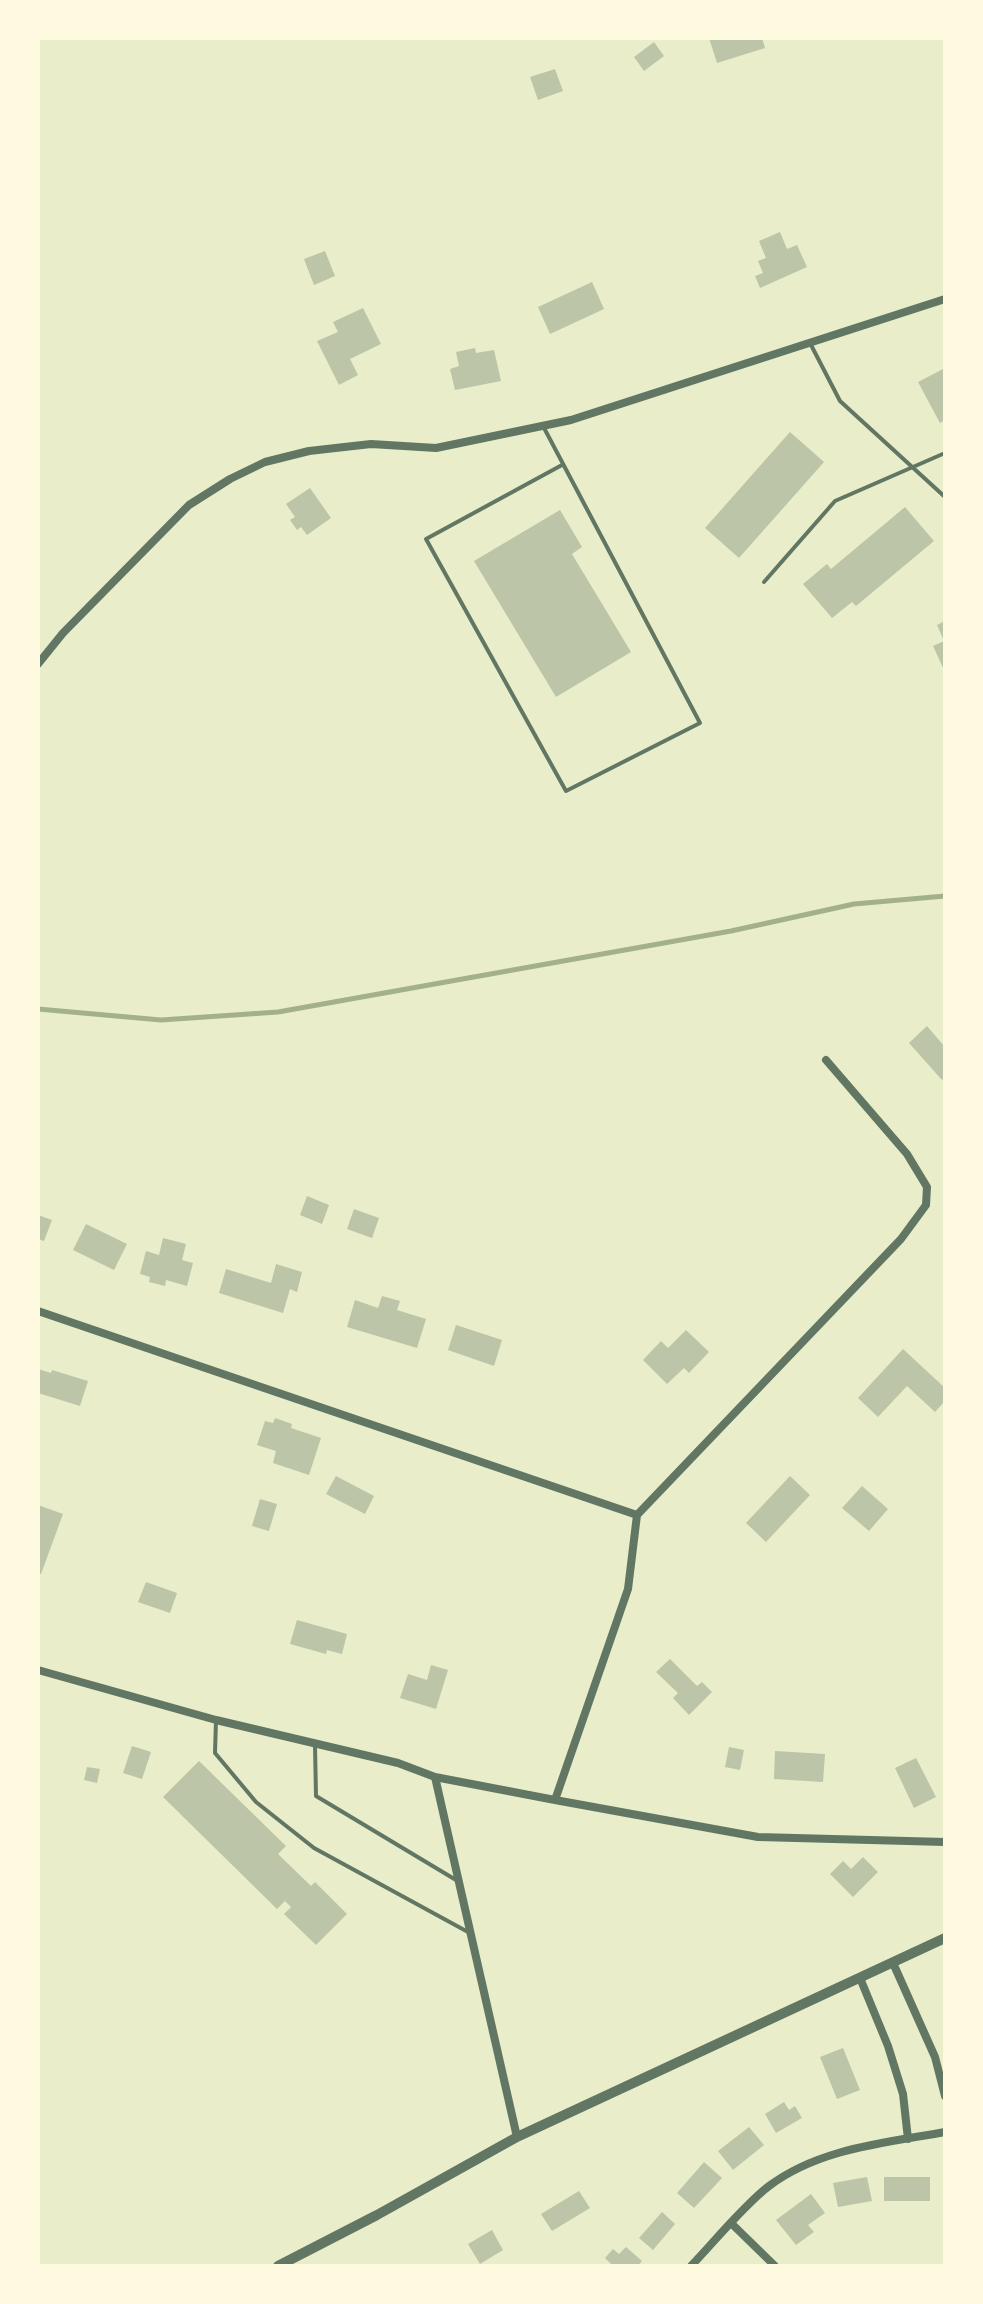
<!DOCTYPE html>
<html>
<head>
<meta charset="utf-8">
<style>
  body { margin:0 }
  #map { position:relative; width:983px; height:2304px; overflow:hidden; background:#e9edc9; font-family:Poppins,sans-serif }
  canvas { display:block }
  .frame { position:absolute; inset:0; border:40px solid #fefae0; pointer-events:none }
</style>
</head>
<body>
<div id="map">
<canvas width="983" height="2304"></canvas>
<div class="frame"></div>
</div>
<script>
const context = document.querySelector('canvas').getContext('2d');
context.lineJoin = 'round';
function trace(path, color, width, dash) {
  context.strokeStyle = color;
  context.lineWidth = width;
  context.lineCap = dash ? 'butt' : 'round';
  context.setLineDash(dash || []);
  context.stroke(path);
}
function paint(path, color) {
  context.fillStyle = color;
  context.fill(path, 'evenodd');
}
const stream = new Path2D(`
  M38 1009 161 1020 278 1012 731 931 854 904 945 896`);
const building = new Path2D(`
  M709 38H762L765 48 717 63Z
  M654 42 664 56 644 71 634 57Z
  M555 69 563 91 538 100 530 77Z
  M780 232 787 249 797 245 807 267 760 288 755 276 763 273 758 261 766 258 759 241Z
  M325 251 335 276 314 285 304 259Z
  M592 282 604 309 550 334 538 307Z
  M363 308 381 344 350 359 358 375 339 385 317 341 338 332 333 322Z
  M475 348 476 353 494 350 501 381 455 390 450 369 459 366 456 352Z
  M945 368V420L940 423 918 382Z
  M790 432 824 462 739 558 705 528Z
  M310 488 331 518 307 535 301 527 297 530 290 520 295 517 286 504Z
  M905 507 934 541 856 606 852 602 832 618 803 584 827 564 831 569Z
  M560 510 582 547 572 554 631 652 556 697 474 561Z
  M945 621V672L933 646 944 641 937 625Z
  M927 1026 945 1047V1077L942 1080 909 1043Z
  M307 1196 329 1205 322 1224 300 1215Z
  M354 1209 379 1218 372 1238 347 1229Z
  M38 1215 52 1220 44 1241 38 1239Z
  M86 1224 127 1244 114 1270 73 1250Z
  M163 1238 186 1244 182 1260 193 1263 187 1286 166 1280 165 1286 149 1282 150 1277 140 1274 146 1251 159 1255Z
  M276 1264 302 1272 297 1292 290 1289 283 1313 219 1293 226 1269 271 1283Z
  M382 1296 400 1301 397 1310 426 1319 417 1348 347 1327 355 1300 378 1308Z
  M456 1325 502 1340 494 1366 448 1350Z
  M686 1330 709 1352 689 1373 684 1368 667 1384 643 1360 661 1341 668 1348Z
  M903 1349 945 1388V1401L935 1412 907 1386 878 1417 858 1398Z
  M38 1369 51 1373 52 1370 88 1381 80 1406 38 1393Z
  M275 1418 292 1424 291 1428 321 1438 309 1475 273 1463 276 1451 257 1445 265 1421 273 1423Z
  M336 1476 374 1496 365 1514 326 1494Z
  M790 1476 810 1495 766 1542 746 1523Z
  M862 1486 888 1509 869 1531 842 1508Z
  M260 1499 277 1504 269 1531 252 1526Z
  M38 1505 63 1514 41 1574 38 1573Z
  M146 1582 177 1593 170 1613 138 1602Z
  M297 1620 347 1634 342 1654 327 1650 326 1654 290 1644Z
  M670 1659 697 1686 702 1682 712 1692 689 1715 673 1698 678 1693 656 1672Z
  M431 1665 448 1670 436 1709 400 1698 408 1674 427 1680Z
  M132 1746 151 1752 142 1779 123 1773Z
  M729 1747 744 1750 740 1770 725 1767Z
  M775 1751 825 1754 823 1782 774 1779Z
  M916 1758 936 1797 914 1808 895 1768Z
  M199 1761 286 1846 278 1854 311 1886 315 1882 347 1914 316 1945 284 1914 291 1907 285 1901 277 1909 163 1797Z
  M87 1767 100 1769 97 1783 84 1780Z
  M863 1857 878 1872 853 1897 830 1874 843 1861 851 1869Z
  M843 2048 860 2090 837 2099 820 2057Z
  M784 2102 789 2110 795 2106 802 2118 776 2133 765 2114Z
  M749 2127 764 2145 733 2170 718 2151Z
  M704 2162 722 2178 694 2208 677 2193Z
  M867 2177 872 2201 838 2207 833 2183Z
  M884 2177H930V2201H884Z
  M579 2191 590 2208 552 2231 541 2214Z
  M811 2194 825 2213 808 2225 814 2232 796 2245 776 2220Z
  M662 2212 675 2224 653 2250 639 2238Z
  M492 2230 503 2250 480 2264 468 2244Z
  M626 2247 642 2261 638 2266H609L611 2264 605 2258 613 2249 619 2254Z`);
const service = new Path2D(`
  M810 343 840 401 945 497
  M543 426 700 723 566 791 426 539 562 465
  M764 582 835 501 945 453
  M216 1720 215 1753 256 1802 314 1848 468 1932
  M315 1746 316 1796 456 1880`);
const minor = new Path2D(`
  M38 664 63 633 189 505 230 479 265 462 309 451 371 444 436 448 571 420 945 299
  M38 1311 637 1515
  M637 1515 901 1239 926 1205 927 1187 907 1154 826 1060
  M38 1670 216 1720 398 1763 435 1777 555 1800 758 1837 945 1842
  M435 1777 517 2137
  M555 1800 628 1589 637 1515
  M893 1963 935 2057 945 2096
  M860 1978 888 2046 903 2094 908 2139
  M732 2224 775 2266
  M691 2266C714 2242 744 2205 769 2186 820 2148 885 2143 945 2132`);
const tertiary = new Path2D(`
  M278 2266 377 2215 517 2137 945 1938`);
trace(stream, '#a3b18a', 5);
paint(building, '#bcc5a7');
trace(service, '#617663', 4);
trace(minor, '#617663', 8);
trace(tertiary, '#617663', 10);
</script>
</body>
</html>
